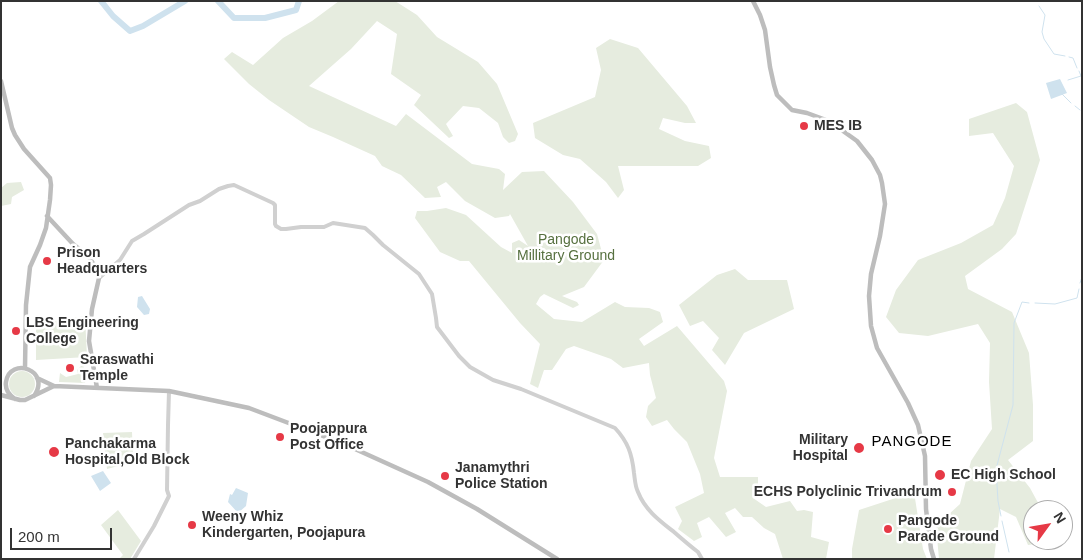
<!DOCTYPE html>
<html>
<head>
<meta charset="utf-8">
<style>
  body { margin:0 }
  #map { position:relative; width:1083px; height:560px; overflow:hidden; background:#fff; font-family:Helvetica,sans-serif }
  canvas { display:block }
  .frame { position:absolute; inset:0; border:2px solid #333; pointer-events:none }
  .north { position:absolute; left:1023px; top:500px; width:50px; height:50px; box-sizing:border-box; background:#fff; border:1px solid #adadad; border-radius:50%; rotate:58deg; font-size:14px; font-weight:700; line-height:20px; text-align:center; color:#333 }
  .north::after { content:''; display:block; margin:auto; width:18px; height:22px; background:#e63946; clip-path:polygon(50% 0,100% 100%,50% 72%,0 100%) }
  .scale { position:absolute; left:10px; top:528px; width:102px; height:22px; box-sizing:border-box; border:2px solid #333; border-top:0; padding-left:6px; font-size:15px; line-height:18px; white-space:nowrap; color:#333; -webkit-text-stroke:4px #fff; paint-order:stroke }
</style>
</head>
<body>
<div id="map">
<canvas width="1083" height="560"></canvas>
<div class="frame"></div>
<div class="north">N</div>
<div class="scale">200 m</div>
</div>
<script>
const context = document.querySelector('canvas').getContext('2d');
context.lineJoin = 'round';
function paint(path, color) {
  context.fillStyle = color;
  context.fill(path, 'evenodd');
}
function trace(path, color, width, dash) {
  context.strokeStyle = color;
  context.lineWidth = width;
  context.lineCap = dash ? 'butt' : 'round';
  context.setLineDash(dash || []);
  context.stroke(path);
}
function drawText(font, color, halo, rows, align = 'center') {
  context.font = font + ' Helvetica,sans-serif';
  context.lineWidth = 5;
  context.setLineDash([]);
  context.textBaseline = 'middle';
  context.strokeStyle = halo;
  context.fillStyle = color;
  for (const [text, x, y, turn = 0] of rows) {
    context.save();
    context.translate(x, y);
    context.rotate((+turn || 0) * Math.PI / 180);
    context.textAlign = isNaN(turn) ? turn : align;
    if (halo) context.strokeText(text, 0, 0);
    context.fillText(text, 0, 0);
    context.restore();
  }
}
const green = new Path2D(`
  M339 1H395L417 15 437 37 478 62 497 84 518 134 515 141 509 143 503 137 498 123 479 108 463 106 446 124 453 136 449 138 414 105 421 95 391 74 397 34 377 21 351 49 309 86 396 126 406 114 472 164 499 169 505 174 503 190 522 172 544 171 573 202 597 234 604 260 584 287 562 296 577 302 579 305 573 308 544 294 540 297 536 304 554 319 582 322 615 302 625 307 649 308 660 312 663 322 639 339 644 346 677 326 724 381 727 391 714 458 720 477H758V488L753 498 766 507 790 501 797 511 804 510 813 512 811 537 829 542 826 559H783L775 534 764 528 752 517H743L735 508 725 513 736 532 726 537 709 517 697 523 702 537 694 541 678 529 682 521 675 507 704 493 700 474 687 442 674 429 667 420 652 426 646 417 648 406 656 398 650 375 649 363 623 368 611 359 574 346 566 349 552 370H544L538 388 530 384 540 344 520 323 469 261H460L440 252 415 218 417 211H427L446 208 466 215 501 247 512 253V243L519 240 528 246 510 214 509 216 495 218 465 201 446 182 437 187 441 197 425 198 401 175 382 166 375 156 333 137 309 127 269 100 249 84 224 59 232 52 253 65 283 38 312 21Z
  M610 39 638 48 687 106 696 123H685L663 118 659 129 685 141 709 146 711 158 698 166H618L624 190 618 198 606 182 580 159 563 155 535 138 533 123 595 97 601 70 596 48Z
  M1016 103 1027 112 1040 160 1016 234 1002 249 965 276 968 289 1012 312 1029 353 1033 405V441L1008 460 1030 488 1042 510H1033V540H1045L1044 543 1028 545 1016 517 1000 509 994 559H939L936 526 960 504 971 461 992 429 989 382 990 343 978 324 928 336 899 333 886 317 896 290 918 260 961 243 993 225 1005 198 1014 166 993 133 969 136V119Z
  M21 182 24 190 12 197 11 204 1 206V188L7 183Z
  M735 269 748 280H787L794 309 744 333 725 365 712 350 719 338 703 321 690 326 679 305 717 275Z
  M85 316 87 357 36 360V324Z
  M83 364 86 378 85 383 59 382 60 373 66 377 78 374 77 370Z
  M9 384a13 13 0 1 1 26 0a13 13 0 1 1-26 0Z
  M132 432 133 456 126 464 107 469 103 433Z
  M914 492 923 549 927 559H852V549L859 510Z
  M118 510 141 541 130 559H119L123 555 101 525Z`);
const water = new Path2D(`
  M1060 79 1067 93 1051 99 1046 83Z
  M142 296 150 309 149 314 144 315 137 307 138 297Z
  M103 471 111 483 100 491 91 476Z
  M236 488 248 493 246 506 238 513 228 502 230 494 232 495Z`);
const stream = new Path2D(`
  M1039 6 1045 15 1042 32 1044 39 1054 54 1065 56
  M1069 57 1073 58 1077 68
  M1079 71 1081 76 1082 75
  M1068 80 1081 76
  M1062 94 1071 103
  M1075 106 1080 110
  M1080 283 1082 277
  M1035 303 1055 304 1077 298 1079 289
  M1001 516 998 501 996 469 1013 405 1014 323 1022 302 1029 303
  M1002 521 1009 552`);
const river = new Path2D(`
  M101 1 113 16 130 31 143 26 185 1
  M218 1 234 18H265L296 10 299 1`);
const tertiary = new Path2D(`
  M99 278 120 260 132 241 144 234 189 205 200 201 219 189 228 186 234 185 273 203 275 205V224L276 226 281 229H286L301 227H324L333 223 365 228 373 235 383 245 419 274 432 294 436 318 437 327 459 356 470 367 493 380 521 389 615 428C628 442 632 454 634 473 635 480 635 486 638 492 645 510 660 521 674 532 682 539 690 546 698 552L702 559
  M134 559 154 526 169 496 167 490 168 425 169 391`);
const secondary = new Path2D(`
  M753 1 760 15 765 30 770 67 774 85 777 95 792 110 807 113 826 120 840 127 843 131 857 141 872 160 880 175 882 183 885 204 880 236 871 274 869 296 871 326 877 348 908 403 918 425 925 456 926 509 931 549 934 559
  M1 81 12 128 15 135 24 149 50 178 51 185 50 200 46 228 40 245 30 267 26 305 25 368
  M47 216 73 244 89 257 97 270 99 278 92 309 89 341 97 388
  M37 378 54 386 169 391 249 408 344 444 428 482 477 509 557 559
  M1 395 20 400H25L54 386
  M15 399C9 395 5 389 6 382 10 356 52 370 34 396`);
const markers = [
  [804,126,5,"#e63946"],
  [47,261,5,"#e63946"],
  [16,331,5,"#e63946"],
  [70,368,5,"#e63946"],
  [280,437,5,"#e63946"],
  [859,448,6,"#e63946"],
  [54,452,6,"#e63946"],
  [940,475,6,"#e63946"],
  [445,476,5,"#e63946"],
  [952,492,5,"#e63946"],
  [192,525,5,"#e63946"],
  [888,529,5,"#e63946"]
];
const poiNames = [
  ["MES IB",814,126],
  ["Prison",57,253],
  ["Headquarters",57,269],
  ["LBS Engineering",26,323],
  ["College",26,339],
  ["Saraswathi",80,360],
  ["Temple",80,376],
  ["Poojappura",290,429],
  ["Post Office",290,445],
  ["Military",848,440,"right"],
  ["Hospital",848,456,"right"],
  ["Panchakarma",65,444],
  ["Hospital,Old Block",65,460],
  ["Janamythri",455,468],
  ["Police Station",455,484],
  ["EC High School",951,475],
  ["ECHS Polyclinic Trivandrum",942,492,"right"],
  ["Weeny Whiz",202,517],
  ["Kindergarten, Poojapura",202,533],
  ["Pangode",898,521],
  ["Parade Ground",898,537]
];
const parkNames = [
  ["Pangode",566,240],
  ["Millitary Ground",566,256]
];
const neighbourhoodNames = [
  ["PANGODE",912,442]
];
paint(green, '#e6ecdf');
paint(water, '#cfe2ee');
trace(stream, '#cfe2ee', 1);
trace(river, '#cfe2ee', 6);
trace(tertiary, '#d0d0d0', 4);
trace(secondary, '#bdbdbd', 4.5);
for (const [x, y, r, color] of markers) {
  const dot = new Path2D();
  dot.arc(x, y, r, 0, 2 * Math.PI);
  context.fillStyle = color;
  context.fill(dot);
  trace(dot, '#fff', 2);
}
drawText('bold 14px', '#333', '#fff', poiNames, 'left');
drawText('14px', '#56703f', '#fff', parkNames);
context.letterSpacing = '1px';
drawText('15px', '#000', '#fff', neighbourhoodNames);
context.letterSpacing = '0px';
</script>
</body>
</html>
